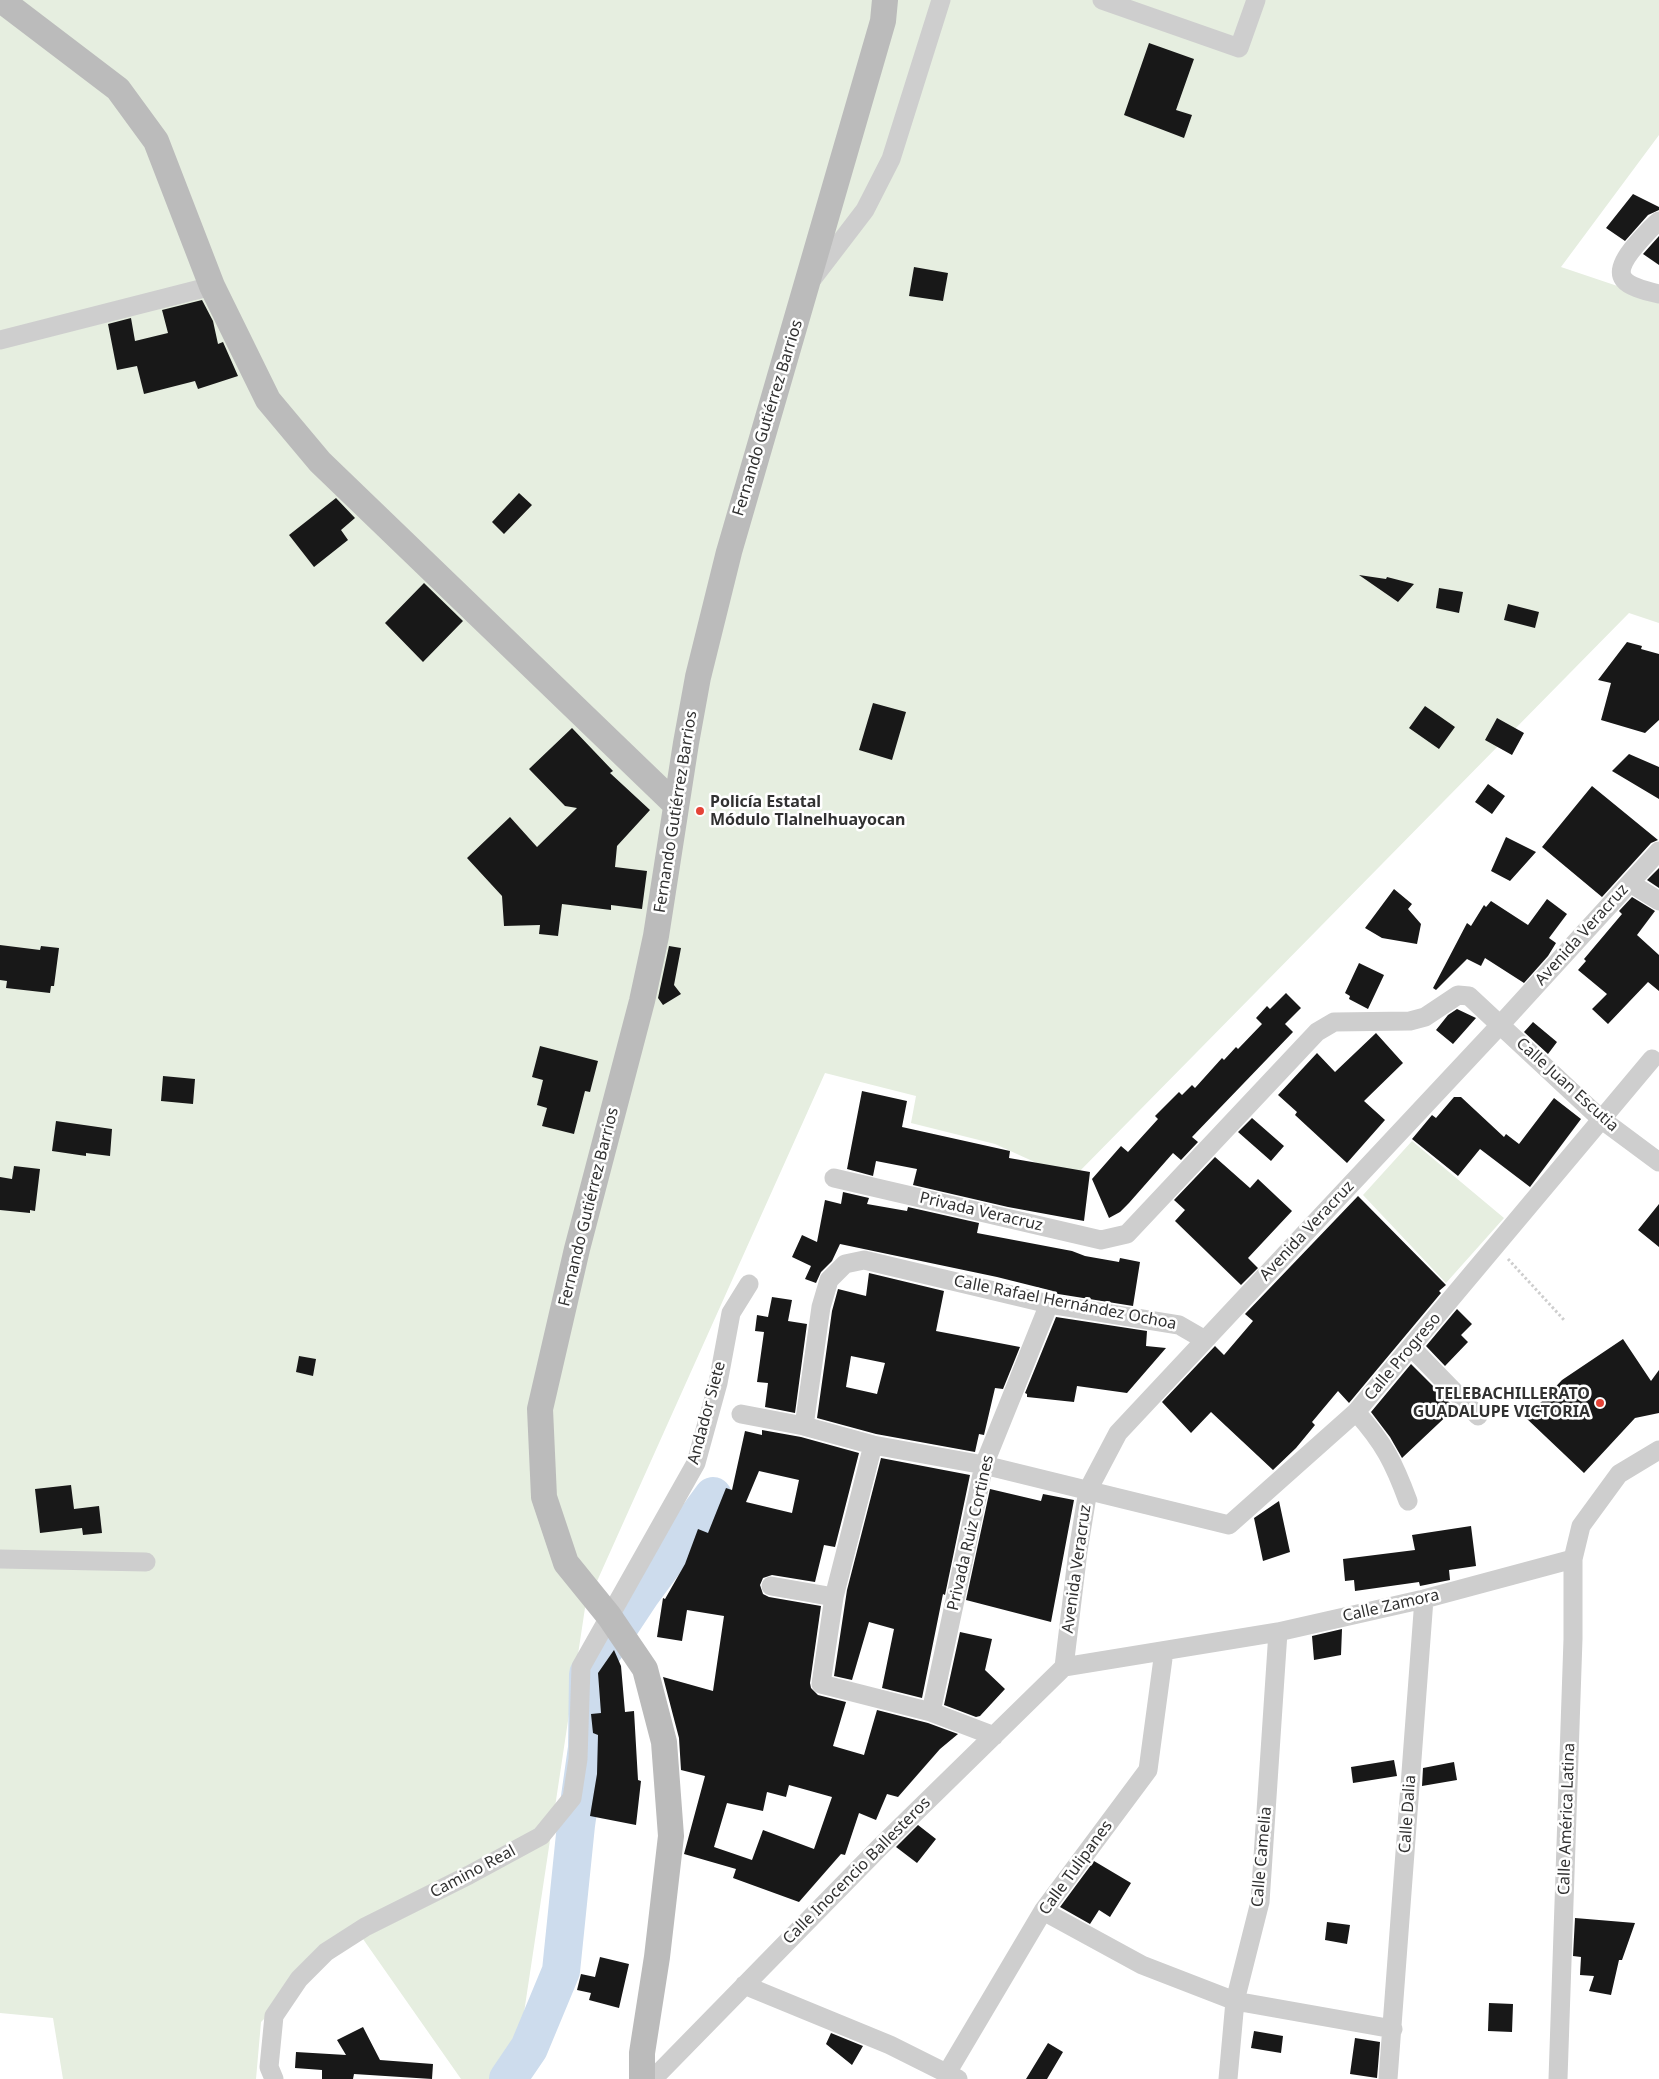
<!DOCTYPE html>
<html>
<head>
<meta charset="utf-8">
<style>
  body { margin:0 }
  canvas { display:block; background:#fff }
</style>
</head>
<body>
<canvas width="1659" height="2079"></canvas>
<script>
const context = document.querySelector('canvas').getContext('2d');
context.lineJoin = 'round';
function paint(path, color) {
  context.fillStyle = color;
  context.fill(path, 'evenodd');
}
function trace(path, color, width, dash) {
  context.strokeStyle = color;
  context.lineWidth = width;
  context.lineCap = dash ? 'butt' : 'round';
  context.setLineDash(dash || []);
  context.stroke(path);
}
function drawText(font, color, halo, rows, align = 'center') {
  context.font = font + ' "Noto Sans",sans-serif';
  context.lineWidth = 5;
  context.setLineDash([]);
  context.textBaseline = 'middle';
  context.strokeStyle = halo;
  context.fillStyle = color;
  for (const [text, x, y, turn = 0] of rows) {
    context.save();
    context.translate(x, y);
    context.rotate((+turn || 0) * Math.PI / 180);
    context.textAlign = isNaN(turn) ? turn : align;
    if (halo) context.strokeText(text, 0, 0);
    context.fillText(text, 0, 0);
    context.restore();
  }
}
const green = new Path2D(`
  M0 0H1659V135L1561 267 1659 300V623L1629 613 1072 1179 995 1144 911 1123 916 1096 825 1073 585 1608 514 2079H461L356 1929 261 2022 256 2079H63L53 2018 0 2013Z
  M1412 1141 1504 1218 1446 1283 1363 1195Z`);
const river = new Path2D(`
  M508 2079 529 2048 561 1971 576 1825 587 1748 588 1674 641 1594 713 1496`);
const building = new Path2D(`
  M1149 43 1194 59 1176 110 1192 115 1184 138 1124 115Z
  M1633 194 1659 207V210L1648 215 1625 241 1606 228Z
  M1659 236V265L1643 254Z
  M914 267 948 273 943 301 909 296Z
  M202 300 213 321 218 344 223 342 238 376 198 389 195 381 144 394 137 366 117 370 108 324 131 318 135 341 168 333 162 310Z
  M519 493 532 505 504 534 492 522Z
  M336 498 355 518 341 530 348 540 314 567 289 535Z
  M1359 575 1386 579 1387 577 1414 584 1398 602Z
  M424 583 463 621 423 662 385 623Z
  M1439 588 1463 592 1459 613 1436 608Z
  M1508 604 1539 612 1535 628 1504 620Z
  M1627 642 1642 646 1641 649 1659 654V720L1645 733 1601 720 1611 683 1598 680Z
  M873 703 906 712 892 760 859 750Z
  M1425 706 1455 727 1439 749 1409 728Z
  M1497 718 1524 733 1512 755 1485 740Z
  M572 728 613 771 610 773 650 810 617 846 615 867 647 871 642 909 611 905V910L562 904 558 936 539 934 540 925 504 926 502 896 467 858 510 817 537 847 577 808 565 806 529 769Z
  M1629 754 1659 767V799L1612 771Z
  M1488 784 1505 796 1492 814 1475 802Z
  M1592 786 1658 840 1651 843 1602 897 1542 847Z
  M1506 837 1536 852 1510 881 1491 871Z
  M1659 868V888L1647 880Z
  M1394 889 1412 904 1408 909 1421 924 1417 944 1382 938 1365 928Z
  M1632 897 1655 911 1637 935 1659 955V991L1648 982 1608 1024 1592 1009 1607 994 1578 970 1586 961 1584 959 1622 914 1619 911Z
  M1547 899 1567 914 1549 938 1556 943 1548 956 1524 983 1485 958 1481 966 1467 959 1436 990 1433 988 1467 923 1471 926 1484 905 1486 907 1491 901 1528 925Z
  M0 945 40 950 41 946 59 948 54 986H51L50 993 6 988 7 981 0 980Z
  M669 946 681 948 674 985 681 994 663 1005 658 998Z
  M1359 963 1384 975 1368 1009 1349 999 1350 996 1345 993Z
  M1286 993 1301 1008 1285 1024 1293 1032 1192 1137 1198 1142 1181 1160 1173 1153 1129 1203 1120 1212 1109 1218 1092 1179 1121 1146 1128 1152 1158 1119 1155 1116 1179 1092 1182 1095 1192 1085 1195 1088 1222 1058 1224 1060 1236 1047 1238 1049 1262 1024 1256 1018 1267 1006 1270 1009Z
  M1457 1009 1476 1018 1453 1044 1436 1030 1448 1015Z
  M1533 1022 1557 1042 1548 1054 1524 1032Z
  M1376 1033 1403 1063 1364 1101 1385 1120 1347 1163 1295 1115 1297 1112 1278 1095 1317 1053 1335 1072Z
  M540 1046 598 1061 590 1092 585 1091 574 1134 542 1126 547 1108 537 1105 543 1080 532 1077Z
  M163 1076 195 1079 193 1104 161 1101Z
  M862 1091 907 1101 902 1127 1010 1151 1009 1158 1090 1172 1084 1221 1008 1207 913 1185 917 1169 876 1161 873 1176 847 1169Z
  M1454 1097H1461L1504 1137 1506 1134 1519 1144 1554 1098 1581 1119 1530 1187 1480 1149 1458 1176 1412 1139 1432 1115 1436 1118Z
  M1252 1118 1284 1146 1271 1161 1238 1132Z
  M56 1121 112 1129 110 1156 86 1153V1156L52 1151Z
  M1215 1157 1250 1188 1258 1179 1292 1211 1248 1258 1258 1268 1241 1285 1175 1221 1185 1210 1174 1200Z
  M14 1166 40 1169 35 1211 30 1210V1213L0 1210V1177L12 1179Z
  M843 1192 869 1198 867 1204 907 1211 908 1207 979 1223 977 1233 1072 1251 1085 1256 1119 1262 1120 1258 1140 1262 1133 1306 1052 1293 1053 1291 997 1277 840 1244 832 1261 821 1272 816 1283 805 1279 811 1266 792 1257 802 1235 817 1242 825 1200 841 1204Z
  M1358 1196 1446 1285 1439 1291 1441 1293 1349 1403 1338 1391 1312 1422 1315 1425 1296 1448 1273 1470 1211 1412 1191 1433 1162 1402 1215 1346 1224 1355 1253 1321 1245 1314Z
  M1659 1204V1247L1638 1230Z
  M869 1273 944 1291 936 1331 1020 1347 1003 1389 995 1388 984 1435 979 1434 975 1452 876 1434 817 1418 832 1311 838 1289 866 1296ZM851 1356 885 1363 877 1394 846 1387Z
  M772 1297 792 1300 788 1321 807 1324 795 1413 765 1407 768 1383 757 1382 764 1332 755 1331 757 1315 768 1317Z
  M1457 1309 1472 1324 1461 1335 1468 1342 1445 1366 1426 1346Z
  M1056 1317 1147 1331 1146 1346 1166 1348 1127 1393 1077 1386 1074 1402 1027 1397V1394L1025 1393Z
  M1623 1339 1651 1381 1659 1370V1413L1635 1418 1584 1473 1526 1418 1562 1380Z
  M299 1356 316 1359 313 1376 296 1372Z
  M1411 1364 1455 1408 1402 1458 1390 1437 1371 1412Z
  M762 1430 801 1437 859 1453 835 1547 824 1545 815 1582 772 1575 763 1578 760 1585 763 1594 769 1597 821 1606 810 1683 811 1688 818 1695 846 1702 833 1746 864 1755 877 1710 928 1723 958 1734 940 1749 898 1797 887 1794 876 1820 859 1813 845 1855 841 1854 799 1902 733 1878 736 1869 684 1854 705 1776 681 1770 679 1738 663 1677 713 1691 724 1616 687 1610 682 1641 657 1637 663 1598 665 1599 685 1564 698 1529 708 1533 726 1488 732 1490 745 1431 762 1435ZM759 1471 799 1480 792 1513 746 1502ZM789 1785 832 1797 814 1849 763 1830 752 1860 714 1847 727 1803 763 1811 767 1792 786 1797Z
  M881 1458 970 1475 945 1595 943 1594 922 1698 882 1688 894 1629 869 1622 852 1680 834 1676 847 1590Z
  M71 1485 74 1509 99 1506 102 1533 83 1535 82 1528 40 1533 35 1489Z
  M990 1489 1041 1501 1043 1494 1074 1500 1051 1622 966 1600Z
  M1279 1501 1290 1552 1263 1561 1254 1518Z
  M1471 1526 1476 1566 1449 1570 1450 1580 1420 1586 1419 1582 1355 1591 1354 1580 1345 1581 1343 1559 1415 1550 1412 1535Z
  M1342 1629 1341 1655 1314 1660 1312 1636Z
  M960 1632 992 1639 985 1670 1005 1689 980 1716 976 1717 944 1705Z
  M614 1650 621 1666 625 1712 634 1711 638 1780 641 1781 636 1825 590 1816 597 1774 598 1735 593 1733 591 1714 601 1713 598 1673Z
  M1394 1760 1397 1776 1353 1783 1351 1767Z
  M1454 1762 1457 1780 1422 1786 1423 1768Z
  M918 1825 936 1839 917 1863 896 1847Z
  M1094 1861 1131 1883 1110 1917 1099 1910 1090 1924 1060 1907Z
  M1575 1918 1635 1923 1622 1960H1619L1611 1995 1589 1991 1594 1976 1580 1975 1581 1957 1573 1956Z
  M1327 1922 1350 1925 1347 1944 1325 1940Z
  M600 1957 629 1964 619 2008 589 2000 591 1993 577 1990 581 1974 595 1977Z
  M1489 2003 1513 2004 1512 2032 1488 2031Z
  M363 2027 380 2060 433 2064 432 2079 354 2074 353 2079H322V2070L295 2068 296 2052 346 2055 337 2040Z
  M1254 2031 1283 2036 1281 2053 1251 2048Z
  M831 2033 863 2046 852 2065 826 2044Z
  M1355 2038 1380 2042 1377 2078 1350 2074Z
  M1048 2043 1063 2052 1047 2079H1026Z`);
const path = new Path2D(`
  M1508 1259 1565 1321`);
const street = new Path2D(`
  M1102 0 1239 48 1256 0
  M1659 221C1650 228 1643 237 1635 246 1607 279 1625 286 1659 294
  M813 278 865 210 891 159 941 0
  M0 340 212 286
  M1630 883 1659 901
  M834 1178 1101 1240 1127 1234 1317 1032 1334 1022 1410 1021 1425 1017 1458 995 1469 996 1601 1119 1659 1162
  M1411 1347 1478 1416
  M1356 1412C1384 1443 1394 1463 1408 1501
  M741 1414 804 1426 873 1445 984 1465 1229 1525 1356 1412 1652 1059
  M804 1426 821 1307 829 1280 845 1264 864 1260 1049 1304 1179 1325 1205 1340
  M873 1445 834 1597 821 1684 931 1712 994 1736
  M0 1559 146 1562
  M771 1586 834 1597
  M1064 1667 1078 1551 1088 1490 1118 1433 1501 1024 1659 851
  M1064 1667 1278 1632 1424 1599 1573 1559
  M931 1712 984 1465 1049 1304
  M1043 1911 1142 1965 1235 2001 1393 2029
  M744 1985 890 2045 958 2079
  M947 2073 1043 1911 1148 1770 1164 1651
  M274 2079 269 2067 274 2016 299 1979 326 1952 365 1927 469 1875 541 1836 572 1798 578 1759 581 1667 696 1463 718 1383 731 1313 749 1284
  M653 2079 879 1848 1064 1667
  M1228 2079 1235 2001 1260 1902 1278 1632
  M1388 2079 1424 1599
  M1558 2079 1573 1639V1559L1581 1526 1619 1474 1659 1450`);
const secondary = new Path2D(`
  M1 0 118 89 156 141 212 286 268 400 320 462 675 804
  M642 2079V2053L657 1957 671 1836 664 1742 645 1669 609 1616 566 1563 544 1497 540 1409 577 1249 642 1001 656 936 686 743 698 677 729 552 883 21 885 0`);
const markers = [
  [700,811,5,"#e54337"],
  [1600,1403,5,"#e54337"]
];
const streetNames = [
  ["Fernando Gutiérrez Barrios",768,418,-73],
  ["Fernando Gutiérrez Barrios",676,812,-81],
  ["Avenida Veracruz",1582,935,-48],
  ["Calle Juan Escutia",1567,1085,42],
  ["Fernando Gutiérrez Barrios",589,1207,-76],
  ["Privada Veracruz",981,1212,13],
  ["Avenida Veracruz",1307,1231,-47],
  ["Calle Rafael Hernández Ochoa",1065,1303,11],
  ["Calle Progreso",1403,1357,-50],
  ["Andador Siete",707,1413,-75],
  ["Privada Ruiz Cortines",971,1533,-77],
  ["Avenida Veracruz",1077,1569,-82],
  ["Calle Zamora",1391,1606,-13],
  ["Calle Dalia",1408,1814,-86],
  ["Calle América Latina",1567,1819,-88],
  ["Calle Camelia",1262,1857,-85],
  ["Calle Tulipanes",1076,1868,-54],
  ["Calle Inocencio Ballesteros",857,1871,-45],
  ["Camino Real",473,1872,-28]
];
const poiNames = [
  ["Policía Estatal",710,802],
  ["Módulo Tlalnelhuayocan",710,820],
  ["TELEBACHILLERATO",1590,1394,"right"],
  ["GUADALUPE VICTORIA",1590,1412,"right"]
];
paint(green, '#e6eee0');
trace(river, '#cddced', 38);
paint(building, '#181818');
trace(path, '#cecece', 3, [2.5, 2.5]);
trace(street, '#cecece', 19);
trace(secondary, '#bbb', 26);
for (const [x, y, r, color] of markers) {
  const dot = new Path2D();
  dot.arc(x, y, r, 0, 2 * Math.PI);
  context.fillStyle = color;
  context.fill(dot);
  trace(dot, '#fff', 2);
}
drawText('16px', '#313131', '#fff', streetNames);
drawText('bold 16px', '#313131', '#fff', poiNames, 'left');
</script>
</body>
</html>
